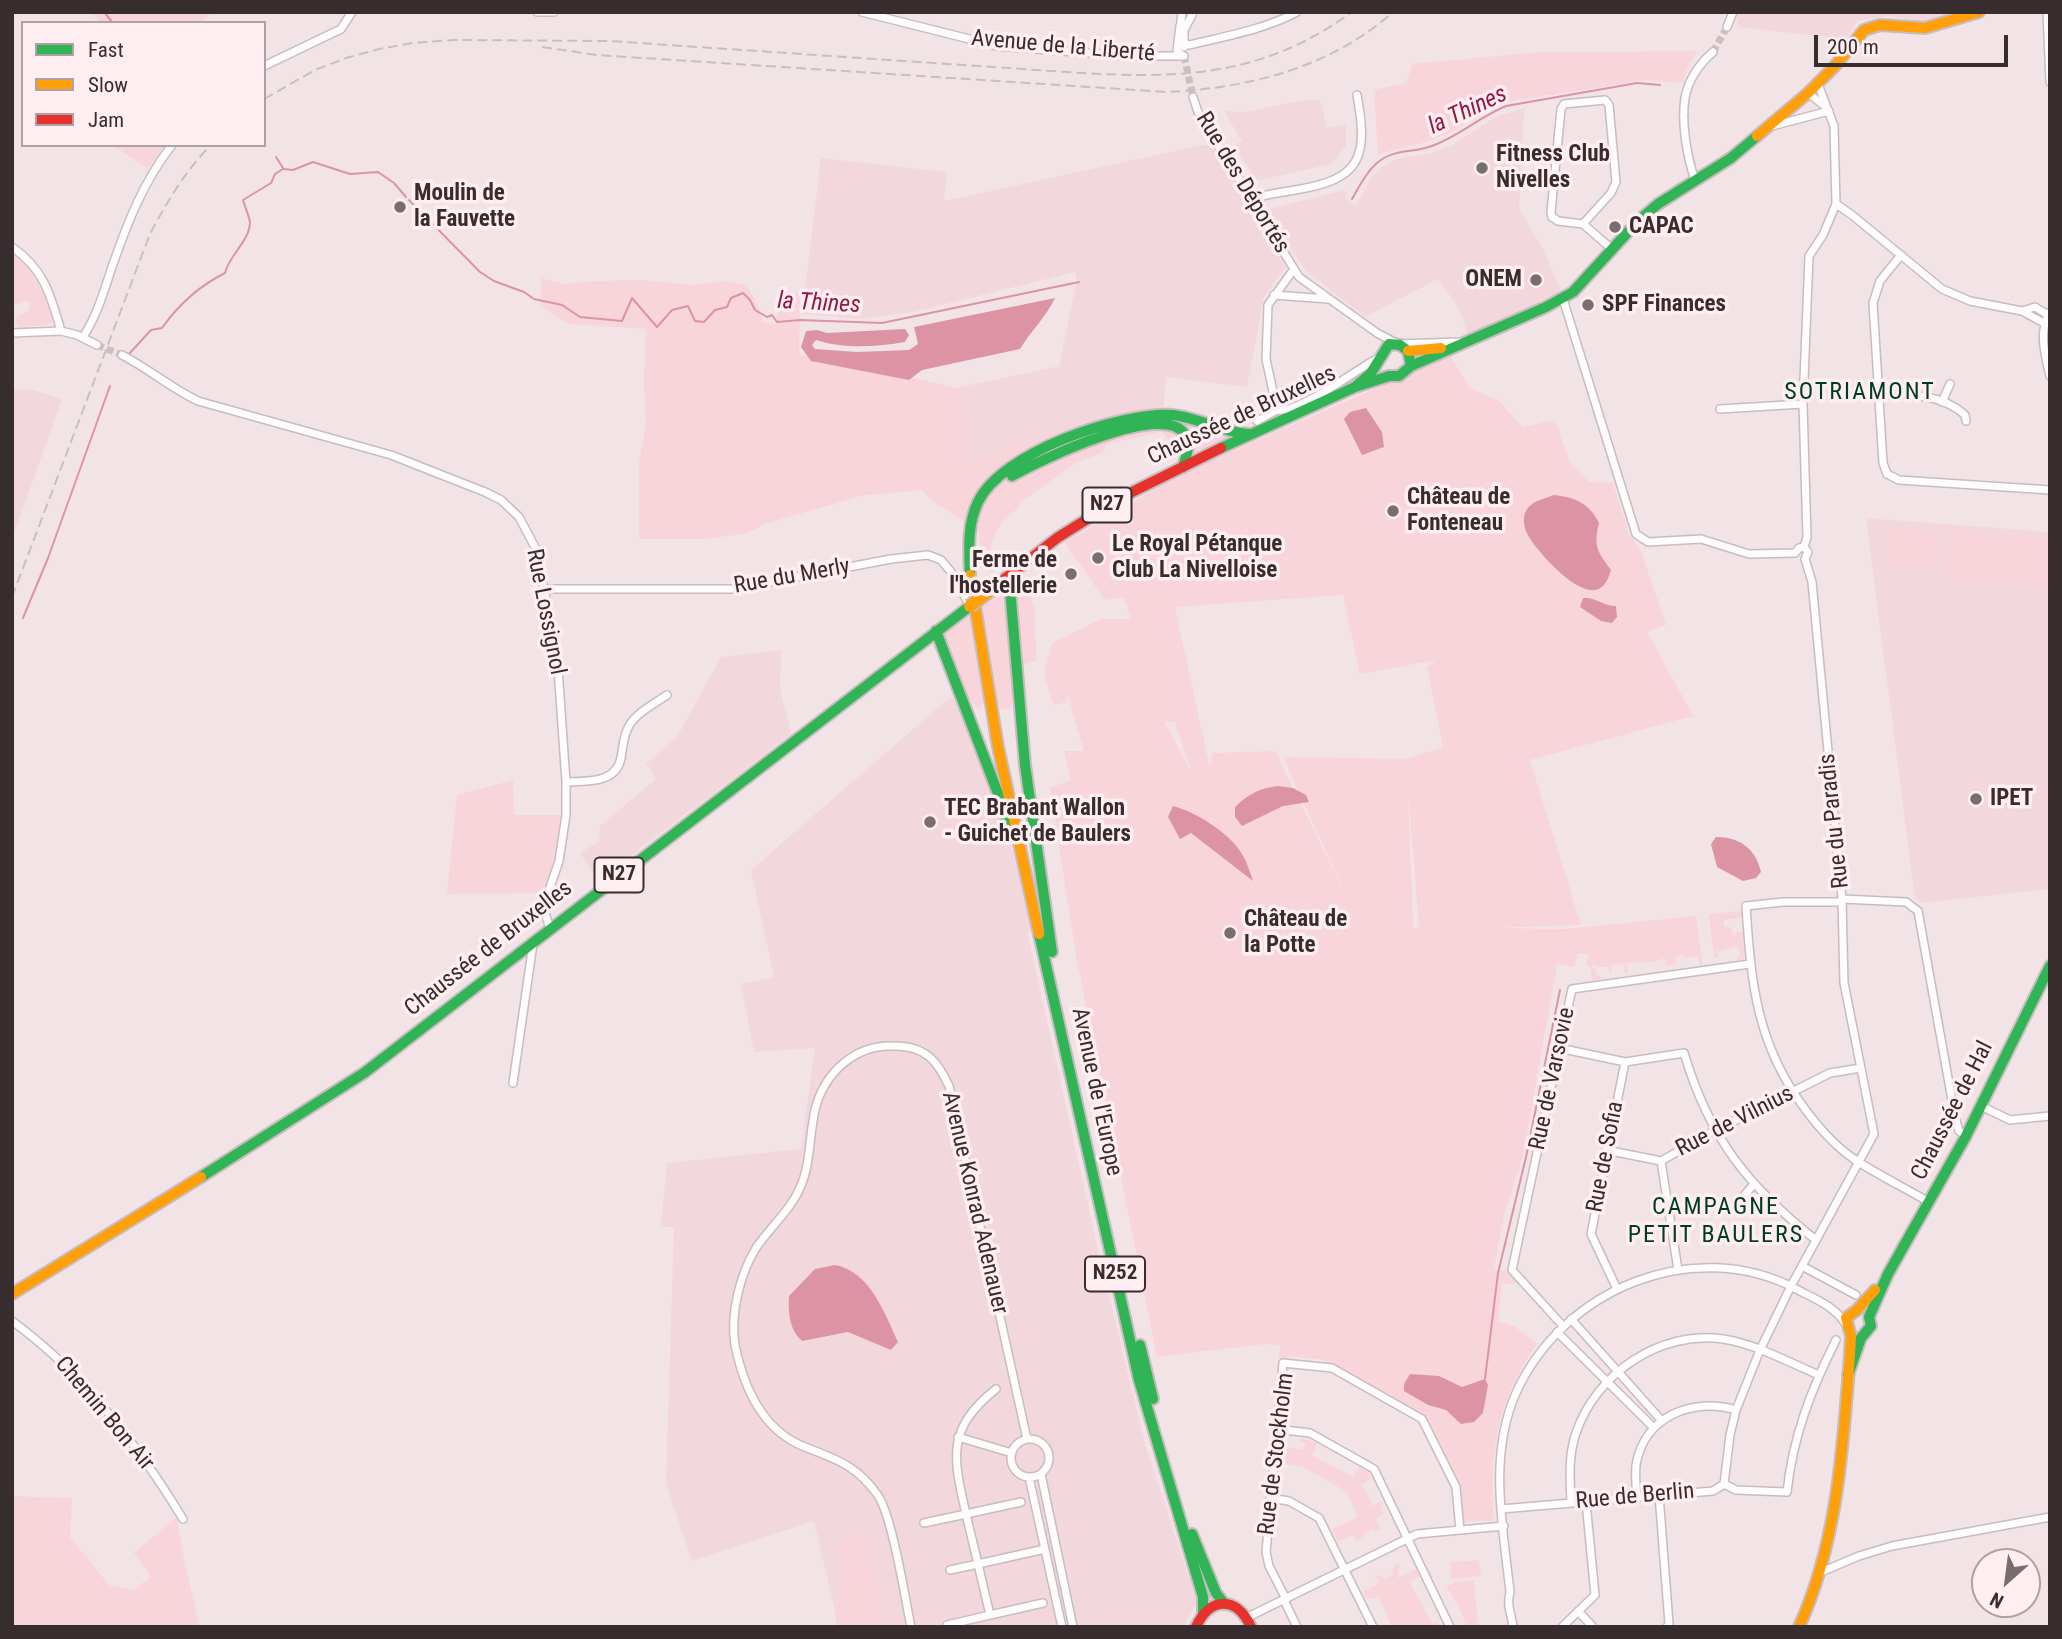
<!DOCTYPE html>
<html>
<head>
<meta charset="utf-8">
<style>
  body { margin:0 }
  #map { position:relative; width:2062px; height:1639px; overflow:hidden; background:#f2e4e6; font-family:"Roboto Condensed",sans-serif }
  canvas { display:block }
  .frame { position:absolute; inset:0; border:14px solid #372d2f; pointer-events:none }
  .legend { position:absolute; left:21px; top:21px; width:245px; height:126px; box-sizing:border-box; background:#feeef1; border:2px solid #aea1a3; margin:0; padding:9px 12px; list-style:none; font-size:21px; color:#372d2f }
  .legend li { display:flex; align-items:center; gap:14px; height:35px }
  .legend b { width:35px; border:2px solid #aea1a3 }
  .north { position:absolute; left:1971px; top:1548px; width:70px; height:70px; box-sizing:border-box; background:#feeef1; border:2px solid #aea1a3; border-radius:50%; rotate:208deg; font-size:19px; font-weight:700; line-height:28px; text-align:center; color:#372d2f }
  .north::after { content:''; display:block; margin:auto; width:24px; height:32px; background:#786d6f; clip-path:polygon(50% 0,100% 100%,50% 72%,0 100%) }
  .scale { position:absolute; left:1814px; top:35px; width:194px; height:32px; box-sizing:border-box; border:4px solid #372d2f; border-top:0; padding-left:9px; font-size:21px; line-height:24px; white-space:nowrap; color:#372d2f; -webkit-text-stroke:5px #feeef1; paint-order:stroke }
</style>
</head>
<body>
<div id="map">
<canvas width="2062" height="1639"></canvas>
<div class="frame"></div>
<ul class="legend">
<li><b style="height:9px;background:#30b455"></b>Fast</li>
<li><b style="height:9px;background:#ff9f0a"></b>Slow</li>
<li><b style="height:9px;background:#e5322d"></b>Jam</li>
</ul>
<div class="north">N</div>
<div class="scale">200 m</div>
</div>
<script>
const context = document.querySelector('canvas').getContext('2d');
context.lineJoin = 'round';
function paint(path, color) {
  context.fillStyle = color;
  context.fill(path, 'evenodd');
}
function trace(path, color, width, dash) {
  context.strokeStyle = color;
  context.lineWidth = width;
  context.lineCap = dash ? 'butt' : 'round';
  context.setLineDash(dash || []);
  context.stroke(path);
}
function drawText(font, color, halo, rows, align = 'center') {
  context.font = font + ' "Roboto Condensed",sans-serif';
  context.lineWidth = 7;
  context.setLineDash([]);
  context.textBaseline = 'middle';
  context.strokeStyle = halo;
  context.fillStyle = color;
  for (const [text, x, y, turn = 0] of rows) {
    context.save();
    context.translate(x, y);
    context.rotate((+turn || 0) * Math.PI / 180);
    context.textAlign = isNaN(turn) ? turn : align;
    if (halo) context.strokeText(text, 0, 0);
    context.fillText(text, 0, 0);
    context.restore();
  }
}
const built = new Path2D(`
  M1737 12H1960L1921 23 1889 16 1857 21 1846 39 1737 27Z
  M1320 99 1327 128 1346 125V146L1331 164 1252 182 1250 170 1233 146 1242 141 1224 111 1246 112 1293 102Z
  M1524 109 1519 209 1543 249 1561 292 1468 335 1459 308 1438 279 1365 317 1306 271 1265 210 1345 190 1347 194 1345 198 1356 206 1371 178 1383 166 1396 159 1428 154 1451 146 1497 116Z
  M1212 143 1288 264 1264 297 1247 387 1166 377 1163 414 964 465 960 387 1059 366 1077 280 1075 272 909 313 859 319 802 314 821 158 947 172 944 201Z
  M12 389 34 390 62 399 12 539Z
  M1866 518 2050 532V889L1921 903 1915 898Z
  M781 650 780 690 791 734 598 881 580 853 599 841 600 826 656 779 646 764 677 737 721 657Z
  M950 697 964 701 1039 932 1027 931 1099 1254 1145 1444 1197 1602 1183 1627H836V1615L814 1521 692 1561 666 1483 674 1227H661L667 1163 801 1149 815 1048 754 1052 741 984 774 977 751 870Z`);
const green = new Path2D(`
  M91 12H213L200 23H101Z
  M1697 51 1686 71 1683 83 1645 80 1505 102 1477 115 1454 131 1426 142 1378 154 1374 90 1406 83 1412 64 1539 52Z
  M113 145H165L148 169Z
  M12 253C35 270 43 291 52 317V322L47 325 19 327 15 323 16 317C24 312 31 314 30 303L26 300 20 304 12 303Z
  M541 278 566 284 592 281 640 280 693 285 724 281 747 285 760 310 763 322 775 325 780 301 800 291 799 355 827 358 961 389 968 458 993 454 1012 444 1037 440 1091 419 1138 407H1171L1183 441V454L1174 449 1162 432 1107 444 1102 453 1077 462 1020 503 1019 507 1002 522 993 539 988 557 995 572 981 568 979 531 931 500 922 490 861 496 768 523 744 534 705 539H639V462L646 424 644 379 646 329 568 324 540 306Z
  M1450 356 1470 388 1498 400 1523 427 1555 420 1570 463 1590 482 1613 483 1629 534 1641 551 1666 625 1647 632 1693 716 1530 760 1581 925 1494 928 1565 929 1696 916 1703 966H1700L1698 956 1684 958 1683 955 1675 956 1676 965 1666 966 1665 958 1654 962 1627 963 1628 972 1625 973 1624 966 1620 964 1611 965 1612 972 1609 973 1608 967H1596L1595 965 1592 966 1593 969H1596L1597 976H1601V979L1592 981 1590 966H1586L1588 954 1578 953 1574 967 1557 964 1523 1156 1504 1215 1494 1269 1509 1272 1517 1281 1514 1284 1502 1283 1498 1322 1514 1326 1537 1344C1497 1400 1489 1452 1494 1520L1463 1522 1459 1486 1425 1416 1332 1365 1323 1364V1360L1290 1356 1288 1361 1279 1360 1280 1346 1265 1344 1157 1357 1076 955 1050 788 1071 780 1064 751H1084L1066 689 1067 702 1053 705 1044 674 1052 643 1101 619H1131L1124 597 1105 600 1065 543 1182 473ZM1343 595 1360 674 1437 660 1427 667 1443 747 1406 759 1283 757 1350 904 1275 751 1212 753 1210 769 1175 607ZM1164 721 1175 722 1192 774ZM1408 787V788L1419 928H1413Z
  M1179 420 1231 436 1191 457Z
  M1890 528 1939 532 1936 572 1887 568Z
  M1950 530 2050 537V589L1947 582Z
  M1024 576 1035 610 1036 661 1013 668 1012 706 1006 710 984 704 979 709C958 691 952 659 944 634L1006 588H1018Z
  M513 780 514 815H561L558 852 544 893 447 894 457 795Z
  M1741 911 1742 918 1724 920V926L1731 928 1733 935H1736V932H1743L1744 959 1737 961V957L1740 956 1738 946 1717 951 1718 958H1714L1709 914Z
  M1281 1436H1288L1287 1441H1282L1281 1451 1287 1452V1447L1304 1450 1305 1442H1300L1301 1438 1317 1443 1312 1455 1353 1477 1359 1467 1368 1472 1371 1479 1361 1485 1369 1496 1372 1506 1382 1501 1383 1504 1380 1506 1384 1514 1376 1519 1381 1529 1374 1532 1372 1529 1364 1533 1365 1535 1357 1542 1353 1535 1338 1542 1332 1529 1358 1517 1347 1492 1301 1466 1278 1464Z
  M12 1496 72 1498 70 1537 109 1585 132 1590 151 1577 134 1553 177 1517 185 1565 200 1627H12Z
  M869 1533 885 1627H836L839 1544Z
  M1479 1560 1481 1576 1451 1579 1450 1562Z
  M1398 1563 1400 1569 1398 1570V1578L1416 1569 1420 1576 1410 1582 1432 1624 1437 1622 1438 1625 1392 1627 1379 1597 1367 1599 1363 1591 1378 1584 1379 1581 1374 1575 1386 1578 1393 1575 1392 1569Z
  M1474 1580 1478 1627H1467L1457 1603 1446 1586 1455 1582Z`);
const water = new Path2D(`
  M1055 298C1046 317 1031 331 1020 349L922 370 909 380 811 361 801 347 806 331 817 330 827 333 905 329 909 335 905 342C877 347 843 349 816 340L812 345 815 349 857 352 909 350 918 344 914 327Z
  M1366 408 1382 432 1384 447 1362 455 1344 419 1350 412Z
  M1554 495C1575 497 1590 504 1599 523 1593 547 1598 552 1611 570 1608 579 1605 588 1595 590 1574 593 1539 553 1529 537 1524 529 1522 519 1526 511 1531 501 1544 499 1554 495Z
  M1583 598C1596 597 1603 606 1616 606L1617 617 1612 623 1601 621 1580 607Z
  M1278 786 1293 788 1306 795 1309 802 1283 806 1242 826 1235 817V807C1248 794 1260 788 1278 786Z
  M1173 806C1196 812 1230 833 1242 854 1247 862 1250 872 1253 881L1191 833 1180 839 1168 817Z
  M1716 837C1740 837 1756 849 1761 872L1756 878 1743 881 1717 867 1711 844Z
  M835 1265C870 1271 885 1314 898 1342L891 1350 848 1332 802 1341C789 1329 788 1312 789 1296L815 1269Z
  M1410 1374 1439 1376 1462 1387 1485 1379 1488 1385 1483 1413 1474 1422 1461 1424 1446 1410 1428 1405 1404 1391V1384Z`);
const stream = new Path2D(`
  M104 12 113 23
  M276 157 283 168
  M284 169 293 170 313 162 350 174 378 172 394 183 406 197
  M1352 199C1359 187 1366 172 1377 163 1393 149 1411 153 1429 147 1457 138 1479 117 1506 106L1637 83 1660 85
  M409 200 480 272 494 281 524 292 534 299 562 305 580 317 622 321 632 298 657 327 672 310 688 306 695 321 704 322 715 310 727 307 731 298 743 293 750 300 755 310 767 317 772 315 777 322 800 320 882 323 1079 282
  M129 354 151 330 162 328C179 304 199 286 225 273 229 255 250 241 250 222 249 216 245 207 243 200L271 183 275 174 283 169
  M23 618 48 558 110 386
  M1485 1379 1498 1273 1526 1157 1560 990`);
const streetTunnel = new Path2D(`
  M1713 52 1727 27
  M1184 56 1193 97
  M97 345 122 355`);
const street = new Path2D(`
  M537 12H554
  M862 12 997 46 1128 56H1184
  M2047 12 2050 82
  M1180 26 1177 51 1183 56
  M1727 27 1733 12
  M1180 30 1182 12
  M1184 43 1189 45C1226 36 1263 30 1297 12
  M1184 47V30L1192 15
  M264 66 341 29 352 12
  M1808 93 1826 107
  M1193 97 1198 112 1299 277 1377 333 1398 344 1460 342
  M1772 126 1829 111
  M1695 180C1687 157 1681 122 1685 98 1688 80 1700 63 1713 52
  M1252 200C1265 193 1281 193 1295 190 1360 180 1369 158 1357 95
  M1836 204 1852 215 1942 289 1970 301 2022 311 2044 323
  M1583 224 1611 193 1616 182 1609 105 1605 100 1564 104 1561 109 1551 212 1552 217 1558 221 1583 224 1613 250
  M12 247C44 269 51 296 61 331
  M1901 255 1880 281 1873 303 1883 463 1887 474 1899 480 2050 490
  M1274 295 1328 299
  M1563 299 1636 534 1648 542 1701 539 1749 554 1795 553 1799 548 1804 547
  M2022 311 2035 307 2048 315
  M2050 312C2038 332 2045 354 2050 376
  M12 333 61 331 77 335 97 345
  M83 337C97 316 104 291 112 267 127 224 143 182 172 145
  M122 355C149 369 171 388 198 401L391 455 485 492 501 500 519 517 536 549 557 654 566 782V815L559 861 543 908 550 928
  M1881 395C1910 394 1942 394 1965 415L1966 421
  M1942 402 1950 384
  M1720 409 1803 404
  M1277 410 1266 359 1268 305 1294 269
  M1277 410C1298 414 1356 370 1378 358
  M1257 421 1277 410
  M1804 547 1807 537 1803 404 1809 256 1823 235 1836 204 1834 126 1818 84
  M544 589H733L891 559 928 555 941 560 951 572 970 606
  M566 782C586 781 616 784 621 758 623 747 623 736 629 726 635 714 655 703 667 695
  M1842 899 1906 902 1918 911 1955 1117 1959 1131 1966 1136
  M1842 902H1783L1746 906C1751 984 1757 1045 1805 1109 1819 1128 1835 1146 1854 1159 1878 1175 1905 1188 1929 1202
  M1559 1048 1625 1062 1684 1053C1709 1137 1747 1186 1816 1240
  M513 1083 533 944
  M1981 1106 2010 1120 2050 1116
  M1606 1150 1661 1161 1714 1131 1830 1073 1861 1068
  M1661 1161 1678 1270
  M1754 1184 1742 1198 1741 1207 1748 1210 1753 1209 1765 1196
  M1802 1266 1856 1295
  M1617 1289 1591 1234 1625 1062
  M1571 1319 1662 1421
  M12 1321C82 1372 138 1445 183 1519
  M1563 1326 1512 1270 1572 989 1750 964
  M1557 1332 1654 1428
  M996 1389C946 1429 953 1457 966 1514L1021 1502
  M1276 1429 1310 1433 1374 1469 1450 1627
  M958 1437 1012 1453
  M1011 1458a19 19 0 1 1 38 0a19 19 0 1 1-38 0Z
  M1041 1474 1073 1627
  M1029 1477 1062 1627
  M1724 1484 1736 1490 1787 1492C1793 1436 1811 1390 1836 1340
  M1659 1495 1669 1624 1667 1627
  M1637 1497C1636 1487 1635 1475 1636 1465 1644 1416 1693 1397 1736 1410
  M1270 1498 1289 1501 1319 1518 1373 1627
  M1571 1503C1570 1479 1568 1456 1576 1433 1596 1374 1659 1330 1723 1339 1756 1344 1788 1362 1819 1375
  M1501 1509 1713 1491 1724 1484 1730 1435 1736 1410 1760 1350 1791 1286 1874 1134 1844 983 1842 899 1812 582 1805 559 1808 552 1804 547
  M924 1523 966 1514 978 1564 950 1570
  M1821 1572 1859 1556 1892 1546 2050 1517
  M1286 1599 1269 1566 1266 1552 1283 1363 1332 1368 1422 1419 1456 1487 1460 1530
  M1284 1600 1297 1627
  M1578 1611 1593 1627
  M990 1615 1043 1603
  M1248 1617 1417 1534 1504 1526
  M947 1625 990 1615 978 1564 1045 1549
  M911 1627C905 1598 892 1514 877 1494 853 1461 832 1459 798 1444 759 1425 743 1384 735 1345 730 1314 740 1274 756 1248 770 1227 790 1211 800 1188 811 1164 809 1136 815 1110 824 1073 855 1044 894 1046 925 1046 937 1060 949 1086L1027 1439
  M1513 1627C1512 1614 1506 1607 1510 1592 1503 1527 1488 1456 1516 1393 1563 1289 1694 1234 1798 1290 1815 1299 1834 1306 1845 1323
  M1562 1627 1595 1595 1586 1502`);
const fast = new Path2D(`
  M1411 366 1546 307 1573 292 1638 221 1658 204 1731 158 1757 136
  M1221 448 1355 387 1389 376H1399L1411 366 1408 351 1400 345 1389 344 1371 373 1355 387
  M1012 476C1038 461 1166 399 1185 435 1191 445 1186 457 1183 467
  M970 575C969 549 967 525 978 502 1002 452 1120 412 1172 415 1197 417 1222 432 1249 434
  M1009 577 1025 765 1052 952
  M936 631 997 791 1008 828
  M1039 934 1139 1380 1203 1597V1612
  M201 1177 364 1073 970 606
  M1140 1345 1153 1399
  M1848 1375 1861 1338 1871 1326 1869 1317 1888 1274 1966 1136 2050 966
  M1192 1534 1216 1593 1224 1603`);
const slow = new Path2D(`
  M1757 136 1808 93 1834 67 1864 30 1880 25 1925 28 1979 12
  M1408 351 1441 348
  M970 575 998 747 1039 934
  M12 1294 201 1177
  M1799 1627C1838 1541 1843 1446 1850 1354L1851 1336 1846 1318 1857 1310 1875 1290`);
const jam = new Path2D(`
  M998 584 1057 538 1124 496 1221 448
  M1196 1627C1210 1596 1237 1596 1251 1627`);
const rail = new Path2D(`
  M542 47 597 55 1167 92C1249 88 1330 68 1393 12
  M264 99 315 70 346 58 379 49 412 43 454 40 610 41 1066 72C1175 79 1260 79 1352 12
  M12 597 150 234C167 202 185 171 211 145`);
const slowBridge = new Path2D(`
  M970 606 998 584`);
const markers = [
  [1482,168,7,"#786d6f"],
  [400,207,7,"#786d6f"],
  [1615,227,7,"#786d6f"],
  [1536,280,7,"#786d6f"],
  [1588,305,7,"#786d6f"],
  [1393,511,7,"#786d6f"],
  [1098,558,7,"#786d6f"],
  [1071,574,7,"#786d6f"],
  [1976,799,7,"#786d6f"],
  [930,822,7,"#786d6f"],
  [1230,933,7,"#786d6f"]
];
const shields = [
  [1107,505,49],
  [619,875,49],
  [1115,1274,60]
];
const shieldNames = [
  ["N27",1107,505],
  ["N27",619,875],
  ["N252",1115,1274]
];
const streetNames = [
  ["Avenue de la Liberté",1063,47,5],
  ["Rue des Déportés",1242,183,59],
  ["Chaussée de Bruxelles",1242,416,-25],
  ["Rue du Merly",792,577,-10],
  ["Rue Lossignol",545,612,79],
  ["Rue du Paradis",1835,821,-96],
  ["Chaussée de Bruxelles",489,949,-38],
  ["Rue de Varsovie",1553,1079,-78],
  ["Avenue de l'Europe",1096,1092,78],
  ["Chaussée de Hal",1953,1111,-63],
  ["Rue de Vilnius",1735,1122,-27],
  ["Rue de Sofia",1606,1157,-79],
  ["Avenue Konrad Adenauer",974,1203,77],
  ["Chemin Bon Air",104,1414,50],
  ["Rue de Stockholm",1277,1454,-83],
  ["Rue de Berlin",1635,1497,-5]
];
const poiNames = [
  ["Fitness Club",1496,155],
  ["Nivelles",1496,181],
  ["Moulin de",414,194],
  ["la Fauvette",414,220],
  ["CAPAC",1629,227],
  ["ONEM",1522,280,"right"],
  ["SPF Finances",1602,305],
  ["Château de",1407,498],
  ["Fonteneau",1407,524],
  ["Le Royal Pétanque",1112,545],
  ["Club La Nivelloise",1112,571],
  ["Ferme de",1057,561,"right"],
  ["l'hostellerie",1057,587,"right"],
  ["IPET",1990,799],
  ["TEC Brabant Wallon",944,809],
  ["- Guichet de Baulers",944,835],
  ["Château de",1244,920],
  ["la Potte",1244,946]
];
const waterNames = [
  ["la Thines",1468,111,-25],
  ["la Thines",819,304,3]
];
const neighbourhoodNames = [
  ["SOTRIAMONT",1860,393],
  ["CAMPAGNE",1716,1208],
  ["PETIT BAULERS",1716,1236]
];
paint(built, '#f2d8dd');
paint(green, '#f8d5db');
paint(water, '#dc94a5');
trace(stream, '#dc94a5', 2);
trace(streetTunnel, '#cdbfc1', 7, [7, 3.5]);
trace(street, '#c7bcbe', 10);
trace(fast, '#c7bcbe', 14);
trace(slow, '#c7bcbe', 14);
trace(jam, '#c7bcbe', 14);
trace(street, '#fdfbfb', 7);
trace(fast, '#30b455', 10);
trace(slow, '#ff9f0a', 10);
trace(jam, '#e5322d', 10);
trace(rail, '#c4c1c1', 2, [10, 5]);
trace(slowBridge, '#c7bcbe', 16, []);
trace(slowBridge, '#ff9f0a', 12);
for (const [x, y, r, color] of markers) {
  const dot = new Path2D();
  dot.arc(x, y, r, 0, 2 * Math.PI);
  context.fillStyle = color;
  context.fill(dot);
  trace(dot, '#feeef1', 2.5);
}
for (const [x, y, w] of shields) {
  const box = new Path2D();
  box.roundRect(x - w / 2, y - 17.5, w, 35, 5);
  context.fillStyle = '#feeef1';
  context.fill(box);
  trace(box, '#372d2f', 2);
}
drawText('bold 21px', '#372d2f', null, shieldNames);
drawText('23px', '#372d2f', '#feeef1', streetNames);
drawText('bold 23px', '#372d2f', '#feeef1', poiNames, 'left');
drawText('italic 24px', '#901945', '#feeef1', waterNames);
context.letterSpacing = '2px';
drawText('24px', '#003d1f', '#feeef1', neighbourhoodNames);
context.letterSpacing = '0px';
</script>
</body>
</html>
